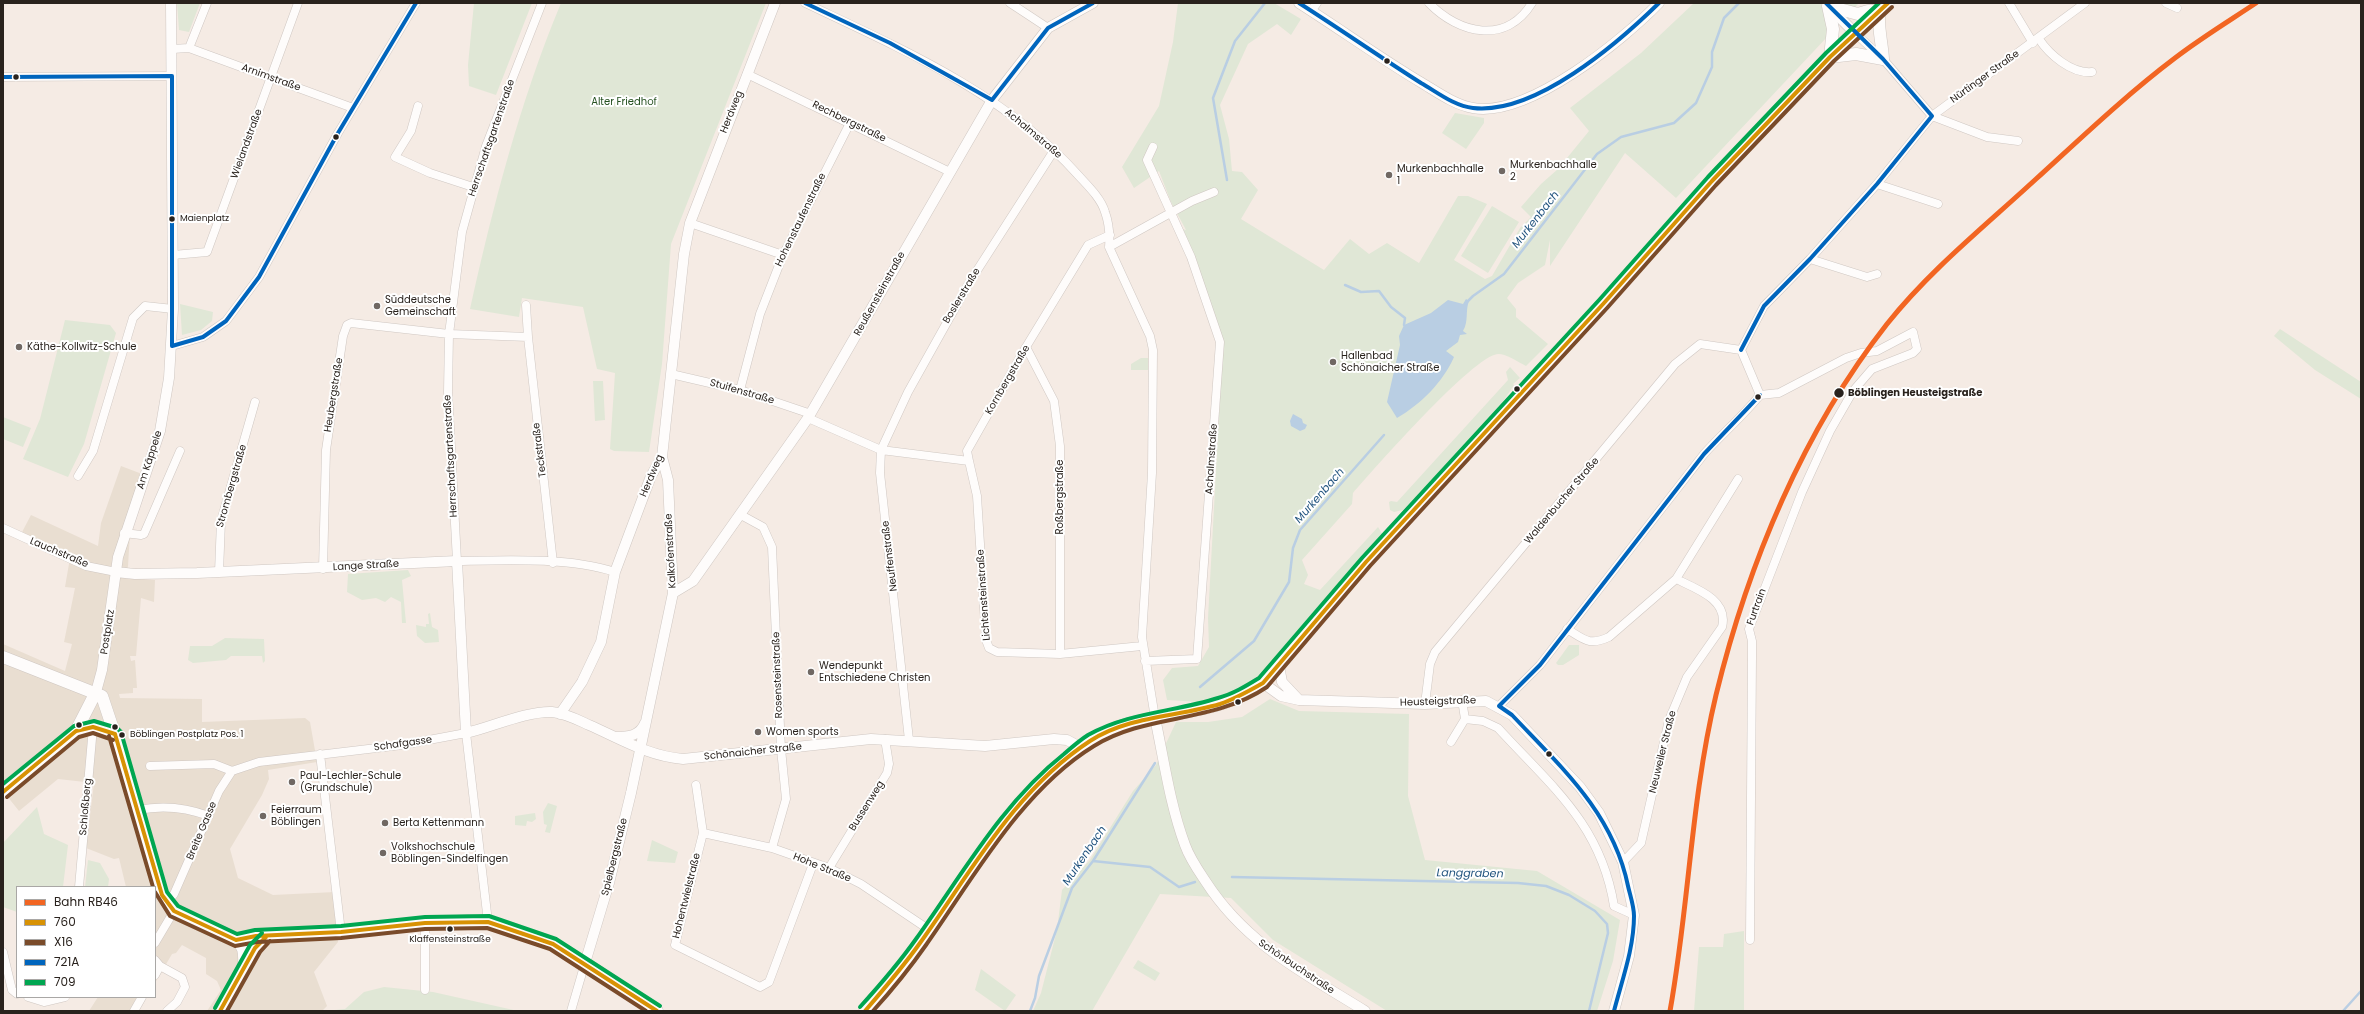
<!DOCTYPE html>
<html>
<head>
<meta charset="utf-8">
<style>
  body { margin:0 }
  #map { position:relative; width:2364px; height:1014px; overflow:hidden; background:#f5ebe4; font-family:Poppins,sans-serif }
  canvas { display:block }
  .frame { position:absolute; inset:0; border:4px solid #29221d; pointer-events:none }
  .legend { position:absolute; left:16px; top:886px; width:140px; height:112px; box-sizing:border-box; background:#fff; border:1px solid #a9a7a5; margin:0; padding:5px 7px; list-style:none; font-size:12px; color:#29221d }
  .legend li { display:flex; align-items:center; gap:8px; height:20px }
  .legend b { width:20px; border:1px solid #a9a7a5 }
</style>
</head>
<body>
<div id="map">
<canvas width="2364" height="1014"></canvas>
<div class="frame"></div>
<ul class="legend">
<li><b style="height:5px;background:#f26522"></b>Bahn RB46</li>
<li><b style="height:5px;background:#d89204"></b>760</li>
<li><b style="height:5px;background:#7a4b2a"></b>X16</li>
<li><b style="height:5px;background:#0065bd"></b>721A</li>
<li><b style="height:5px;background:#00a651"></b>709</li>
</ul>
</div>
<script>
const context = document.querySelector('canvas').getContext('2d');
context.lineJoin = 'round';
function paint(path, color) {
  context.fillStyle = color;
  context.fill(path, 'evenodd');
}
function trace(path, color, width, dash) {
  context.strokeStyle = color;
  context.lineWidth = width;
  context.lineCap = dash ? 'butt' : 'round';
  context.setLineDash(dash || []);
  context.stroke(path);
}
function drawText(font, color, halo, rows, align = 'center') {
  context.font = font + ' Poppins,sans-serif';
  context.lineWidth = 4;
  context.setLineDash([]);
  context.textBaseline = 'middle';
  context.strokeStyle = halo;
  context.fillStyle = color;
  for (const [text, x, y, turn = 0] of rows) {
    context.save();
    context.translate(x, y);
    context.rotate((+turn || 0) * Math.PI / 180);
    context.textAlign = isNaN(turn) ? turn : align;
    if (halo) context.strokeText(text, 0, 0);
    context.fillText(text, 0, 0);
    context.restore();
  }
}
const commercial = new Path2D(`
  M121 466 150 477 130 533 128 566 125 578 155 580 154 602 141 598 136 656H130L131 661 135 660 137 688H133V693L119 694 120 698 202 699V722L305 718 310 722 317 762 268 770 269 779 262 795 230 849 238 878 273 895 335 892 338 942 314 972 327 1006 322 1011H207L221 990 217 981 206 974V958L182 945 176 953 172 954 155 983V887H126L119 858 114 859 86 848 94 783 58 779 19 811 7 796 3 799V644L65 671 72 644 64 642 75 588 65 587 70 558 21 534 31 515 98 546 101 523Z
  M98 997H147L139 1011H89Z`);
const green = new Path2D(`
  M177 3H200L189 32 179 30Z
  M474 3H532L496 95 469 86 468 65Z
  M561 3H766L671 244 662 364 649 452 614 451 610 449 615 373 597 369 583 307 522 298 519 317 470 309C493 206 520 101 561 3Z
  M1178 3H1274L1301 19 1291 35 1277 24 1248 44 1220 105 1229 139 1232 171 1242 172 1258 190 1241 219 1324 270 1350 239 1369 254 1387 243 1419 263 1458 196H1468L1487 204 1454 260 1485 279 1492 276 1520 228 1531 217 1521 207 1541 184 1558 169 1589 131 1570 108 1641 53 1694 3H1859L1676 198 1625 153 1550 266V240L1545 265 1518 283 1507 298 1516 309V317L1548 344 1526 366C1518 362 1507 354 1498 354 1474 355 1373 470 1353 493L1352 504 1302 560 1308 575 1304 584 1320 590 1378 527 1383 535 1314 611 1265 672 1233 692 1209 700 1200 702 1167 700 1163 680 1172 668 1198 666 1209 647 1208 618 1223 342 1181 229 1186 230 1171 202 1159 171 1134 188 1122 167 1159 106 1173 42Z
  M1455 113 1484 118V123L1466 149 1442 133Z
  M1492 206 1519 222 1488 273 1461 256Z
  M180 304 213 312 212 321 201 330 182 335Z
  M65 320 110 325 116 333 84 444 68 477 23 459 40 419Z
  M2280 329 2361 382V399L2315 370 2274 336Z
  M1141 358H1148V370H1131V364Z
  M1510 367 1520 378 1513 384 1514 385 1494 415 1465 449 1440 471 1403 510 1394 512 1390 510 1389 502 1391 501 1397 502 1508 380 1506 372Z
  M593 381H603L605 420 595 421Z
  M3 417 31 428 23 447 3 439Z
  M408 570 411 576 402 580 406 623H402L401 602 391 597 385 602 376 598 362 600 347 592 348 574Z
  M430 613 432 627 438 630 439 642 425 643 417 636 416 625 426 627V624H429L428 614Z
  M225 638 264 639 265 661 263 663 262 656H231L226 660 193 663 188 660 190 646H212Z
  M1569 645H1579V655L1563 665H1558L1556 663Z
  M1270 699 1299 711 1409 714 1408 796 1425 860 1537 871 1620 920 1613 961 1597 1011H1387L1273 940 1231 898 1160 894 1092 1011H1033L1041 993 1057 930 1062 890 1090 860 1133 791 1156 765 1176 722H1208L1242 717Z
  M548 803 557 806 550 833 545 832 547 825 544 824 543 812Z
  M37 807 44 834 68 845 63 887H17V912L3 907V843Z
  M535 813 536 819 532 822 527 821 526 826 515 825V816Z
  M652 840 678 852 675 863 647 861Z
  M88 860 100 863 109 879 108 887H85Z
  M1744 931V1011H1694L1699 947H1723L1724 934Z
  M1138 960 1160 973 1155 981 1133 968Z
  M981 969 1016 995 1005 1011 975 990Z
  M384 987 433 992 518 1011H325L345 1009 364 992Z`);
const water = new Path2D(`
  M1466 299 1469 301C1465 311 1469 321 1463 331L1467 334 1460 335 1458 342 1446 351 1454 357C1443 382 1421 404 1397 418L1387 402 1400 345 1399 336 1404 325 1431 313 1448 300 1463 304Z
  M1293 414 1302 419 1303 423 1307 425 1305 429 1300 431 1291 426 1290 421Z`);
const stream = new Path2D(`
  M1227 180 1213 98 1235 41 1265 3
  M1345 285 1361 292 1379 291 1391 307 1405 318 1404 325
  M1466 303 1473 296 1504 274 1597 154 1621 137 1674 123 1696 103 1712 67V52L1724 18 1739 3
  M1200 687 1254 641 1289 582 1293 548 1300 530 1384 435
  M1093 861 1150 867 1179 887 1195 882
  M1232 877 1518 883 1546 886 1569 895 1595 911 1607 924 1608 933 1589 1011
  M1030 1011 1035 998 1039 976 1072 888 1093 861 1155 763
  M2343 1011 2361 991`);
const minor = new Path2D(`
  M542 3 486 146 462 232 449 334 448 392 457 561C506 560 568 557 615 572
  M805 3C902 49 1006 94 1078 175 1087 185 1101 198 1105 212 1109 223 1110 235 1109 247L1150 336 1153 350 1152 473 1142 637 1155 718
  M1010 3 1048 28
  M1429 3C1459 34 1506 45 1532 3
  M2009 3 2033 43
  M2166 3 2177 8
  M1311 11 1317 3
  M1855 33 1883 59 1932 116 1987 137 2018 141
  M2039 39C2049 54 2071 74 2092 72
  M189 48 207 3
  M172 49 189 48 353 108
  M747 74 950 172
  M3 77 172 76
  M418 106 411 131 395 157 430 173 473 187
  M1055 149 969 283 908 392 881 450 969 461 967 451 1026 347 1088 245 1110 235
  M1877 184 1938 204
  M690 223 783 255
  M1109 247 1192 201 1214 192
  M173 255 207 252 298 3
  M1810 259 1867 277 1877 274
  M526 305 528 337
  M172 346 203 337 226 321 259 277 338 133 416 3
  M1026 347 1054 401 1060 446V654
  M1741 350 1764 306 1810 259 1877 184 1932 116 2085 3
  M1741 350 1760 395
  M671 374 740 390 811 414
  M740 390 760 314 783 255 850 123
  M808 418 881 450 880 473 909 740
  M969 461 977 496 986 640 989 648 997 652 1060 654 1142 646
  M78 476 93 451 133 318 145 306 173 309
  M741 515 763 527 772 547 781 749 786 799 772 848
  M3 528 86 566 116 572
  M124 533 141 535 144 534 180 451
  M323 569 326 450 343 336 347 325 351 323 449 334 528 337 553 563
  M219 572 221 521 255 402
  M1567 629C1585 640 1589 646 1609 637L1676 579 1738 479
  M1145 661 1197 659 1220 342 1191 257 1147 160 1153 147
  M1462 700 1465 719 1483 721 1498 728C1551 786 1601 824 1614 906L1634 915
  M1425 704 1430 664 1435 652 1675 364 1700 344 1741 350
  M1499 706 1540 665 1704 454C1722 434 1743 416 1760 395L1779 393 1846 358 1861 353 1877 351 1913 332 1917 349 1913 353 1872 369 1853 391 1830 431 1802 492 1749 629 1752 641V656L1750 940
  M1451 742 1465 719
  M320 754 341 932
  M150 766 214 764 232 771
  M696 785 703 833 675 945 760 987 769 982 813 864
  M138 810C162 805 185 807 209 816
  M703 833 772 848 829 868 861 884 928 929
  M1623 862 1641 843 1669 720 1687 677 1722 627C1729 600 1697 589 1676 579
  M829 868 887 773 889 764 885 739
  M79 887 93 727
  M166 903 174 894 219 791 232 771 259 762 402 745 466 733 488 922
  M155 943 174 911
  M3 952 12 990 17 994
  M155 960 160 966 155 975
  M160 966 182 978 185 987 177 1002 167 1011
  M425 990V923
  M28 997 44 1002 65 997
  M134 1011 142 997
  M571 1011 585 963`);
const tertiary = new Path2D(`
  M1299 3C1340 29 1380 58 1422 83 1437 92 1455 105 1473 108 1528 118 1623 40 1659 3
  M1828 6 1855 33
  M116 572 135 574 197 573 457 561 466 733C492 727 526 711 552 712 565 713 578 720 589 725 621 739 648 756 683 759L871 739 985 746 1054 739 1067 740 1082 748
  M673 593 693 581 808 418 992 100 1048 28 1093 3
  M1279 666 1282 682 1299 700
  M1263 683 1281 696 1299 700 1425 704 1486 701 1512 715 1580 787 1599 813 1623 862 1634 915 1629 956 1614 1011
  M96 692 102 670 118 557 160 431 169 378 173 309 171 3
  M560 714 582 682 601 642 615 572 651 476 662 457 684 254 690 223 775 3
  M1155 718C1164 760 1170 805 1185 845 1190 859 1198 870 1206 882 1246 944 1304 973 1365 1011
  M616 737C628 737 640 736 645 723
  M585 963 609 883 631 793 673 593 668 480 662 457`);
const secondary = new Path2D(`
  M1830 57 1833 29 1828 6 1858 14 1868 11H1879
  M1830 57 1856 54 1883 59C1882 42 1878 30 1879 11
  M3 657 102 696 126 768 162 895C178 924 236 929 243 949 245 955 244 962 244 968
  M76 731 93 727 115 734
  M3 792 76 731 96 692
  M236 940 256 936 341 932 425 923 468 921 488 922 553 944 585 963 657 1011
  M220 1011 255 948 266 937
  M865 1011C947 926 988 811 1090 741 1141 707 1210 722 1263 683L1366 562 1604 303 1712 181 1830 57 1888 3`);
const bus1 = new Path2D(`
  M115 734 162 895 174 911 236 940 256 936 341 932 425 923 488 922 553 944 657 1011
  M3 792 76 731 93 727 115 734
  M220 1011 255 948 266 937
  M865 1011C884 989 903 967 920 943 971 872 1015 790 1090 741 1128 716 1177 717 1220 704 1235 699 1249 691 1263 683L1366 562 1604 303 1712 181 1830 57 1888 3`);
const bus2 = new Path2D(`
  M109 736 153 887
  M7 797 79 737 93 733 113 740
  M155 892 170 916 235 946 257 942 341 938 425 929 487 928 550 949 646 1011
  M227 1011 260 952 270 941
  M873 1011C892 990 910 968 926 945 974 877 1022 790 1094 746 1147 713 1212 724 1267 687L1370 566 1608 307 1716 185 1834 61 1892 7`);
const bus3 = new Path2D(`
  M805 3 890 43 992 100
  M1299 3C1340 29 1380 57 1421 83 1437 92 1454 106 1473 108 1535 115 1617 44 1659 3
  M1826 3 1883 59 1932 116
  M172 76V346
  M3 77 172 76
  M992 100 1048 28 1093 3
  M172 346 203 337 226 321 259 277 338 133 416 3
  M1741 350 1764 306 1810 259 1877 184 1932 116
  M1499 706 1540 665 1704 454 1760 395
  M1499 706 1512 715C1561 767 1613 813 1628 886 1630 895 1634 906 1634 916 1634 948 1622 980 1614 1011`);
const bus4 = new Path2D(`
  M3 784 74 726 94 721 117 728 121 732 167 892 178 906 237 934 255 930 341 926 425 917 489 916 556 939 660 1006
  M860 1007C880 985 899 963 916 939 962 875 1002 803 1064 754 1072 747 1080 740 1088 735 1129 712 1175 712 1218 698 1233 694 1246 686 1259 678L1362 558 1600 299 1708 177 1826 53 1879 3
  M215 1008 250 945 262 933`);
const rail1 = new Path2D(`
  M1670 1011C1689 906 1691 799 1716 695 1748 564 1803 431 1887 324 1930 270 1985 226 2036 179 2081 138 2126 95 2175 58 2201 38 2229 21 2256 3`);
const markers = [
  [1387,61,3.5,"#29221d"],
  [16,77,3.5,"#29221d"],
  [336,137,3.5,"#29221d"],
  [1502,171,4,"#706863"],
  [1389,175,4,"#706863"],
  [172,219,3.5,"#29221d"],
  [377,306,4,"#706863"],
  [19,347,4,"#706863"],
  [1333,362,4,"#706863"],
  [1517,389,3.5,"#29221d"],
  [1839,393,5.5,"#29221d"],
  [1758,397,3.5,"#29221d"],
  [811,672,4,"#706863"],
  [1238,702,3.5,"#29221d"],
  [79,725,3.5,"#29221d"],
  [115,727,3.5,"#29221d"],
  [758,732,4,"#706863"],
  [122,735,3.5,"#29221d"],
  [1549,754,3.5,"#29221d"],
  [292,782,4,"#706863"],
  [263,816,4,"#706863"],
  [385,823,4,"#706863"],
  [383,853,4,"#706863"],
  [450,929,3.5,"#29221d"]
];
const busNames = [
  ["Maienplatz",180,219],
  ["Böblingen Postplatz Pos. 1",130,735],
  ["Klaffensteinstraße",450,940,"center"]
];
const streetNames = [
  ["Nürtinger Straße",1985,77,-36],
  ["Arnimstraße",271,78,20],
  ["Herdweg",732,112,-68],
  ["Rechbergstraße",849,122,26],
  ["Achalmstraße",1033,134,40],
  ["Herrschaftsgartenstraße",492,138,-71],
  ["Wielandstraße",247,144,-70],
  ["Hohenstaufenstraße",801,220,-64],
  ["Reußensteinstraße",880,294,-61],
  ["Boslerstraße",962,296,-59],
  ["Kornbergstraße",1008,380,-60],
  ["Stuifenstraße",742,392,16],
  ["Heubergstraße",334,395,-81],
  ["Teckstraße",540,450,-97],
  ["Herrschaftsgartenstraße",451,456,-93],
  ["Achalmstraße",1212,459,-86],
  ["Am Käppele",150,460,-72],
  ["Herdweg",652,476,-67],
  ["Strombergstraße",232,486,-74],
  ["Roßbergstraße",1060,497,-90],
  ["Waldenbucher Straße",1562,501,-50],
  ["Kalkofenstraße",671,551,-93],
  ["Lauchstraße",59,553,23],
  ["Neuffenstraße",890,556,-97],
  ["Lange Straße",366,566,-3],
  ["Lichtensteinstraße",984,595,-94],
  ["Furtrain",1757,607,-70],
  ["Postplatz",108,632,-81],
  ["Rosensteinstraße",778,675,-92],
  ["Heusteigstraße",1438,702,-2],
  ["Schafgasse",403,744,-8],
  ["Schönaicher Straße",753,752,-6],
  ["Neuweiler Straße",1663,752,-76],
  ["Bussenweg",867,806,-58],
  ["Schloßberg",86,807,-85],
  ["Breite Gasse",202,831,-67],
  ["Spielbergstraße",615,857,-76],
  ["Hohe Straße",822,868,22],
  ["Hohentwielstraße",687,896,-76],
  ["Schönbuchstraße",1296,967,34]
];
const parkNames = [
  ["Alter Friedhof",624,102]
];
const poiNames = [
  ["Murkenbachhalle",1510,165],
  ["2",1510,177],
  ["Murkenbachhalle",1397,169],
  ["1",1397,181],
  ["Süddeutsche",385,300],
  ["Gemeinschaft",385,312],
  ["Käthe-Kollwitz-Schule",27,347],
  ["Hallenbad",1341,356],
  ["Schönaicher Straße",1341,368],
  ["Wendepunkt",819,666],
  ["Entschiedene Christen",819,678],
  ["Women sports",766,732],
  ["Paul-Lechler-Schule",300,776],
  ["(Grundschule)",300,788],
  ["Feierraum",271,810],
  ["Böblingen",271,822],
  ["Berta Kettenmann",393,823],
  ["Volkshochschule",391,847],
  ["Böblingen-Sindelfingen",391,859]
];
const stopNames = [
  ["Böblingen Heusteigstraße",1848,393]
];
const waterNames = [
  ["Murkenbach",1536,220,-52],
  ["Murkenbach",1320,496,-49],
  ["Murkenbach",1085,856,-56],
  ["Langgraben",1470,874,1]
];
paint(commercial, '#e9ded1');
paint(green, '#e0e7d6');
paint(water, '#b9cee3');
trace(stream, '#b9cee3', 2.5);
trace(minor, '#cfc7c2', 9);
trace(tertiary, '#cfc7c2', 11);
trace(secondary, '#cfc7c2', 13);
trace(minor, '#fefcfb', 8);
trace(tertiary, '#fefcfb', 10);
trace(secondary, '#fefcfb', 12);
trace(bus1, '#d89204', 4);
trace(bus2, '#7a4b2a', 4);
trace(bus3, '#0065bd', 4);
trace(bus4, '#00a651', 4);
trace(rail1, '#f26522', 5);
for (const [x, y, r, color] of markers) {
  const dot = new Path2D();
  dot.arc(x, y, r, 0, 2 * Math.PI);
  context.fillStyle = color;
  context.fill(dot);
  trace(dot, '#fff', 1.5);
}
drawText('9px', '#29221d', '#fff', busNames, 'left');
drawText('10px', '#29221d', '#fff', streetNames);
drawText('10px', '#255020', '#fff', parkNames);
drawText('10px', '#29221d', '#fff', poiNames, 'left');
drawText('bold 10px', '#29221d', '#fff', stopNames, 'left');
drawText('italic 11px', '#22547f', '#fff', waterNames);
</script>
</body>
</html>
